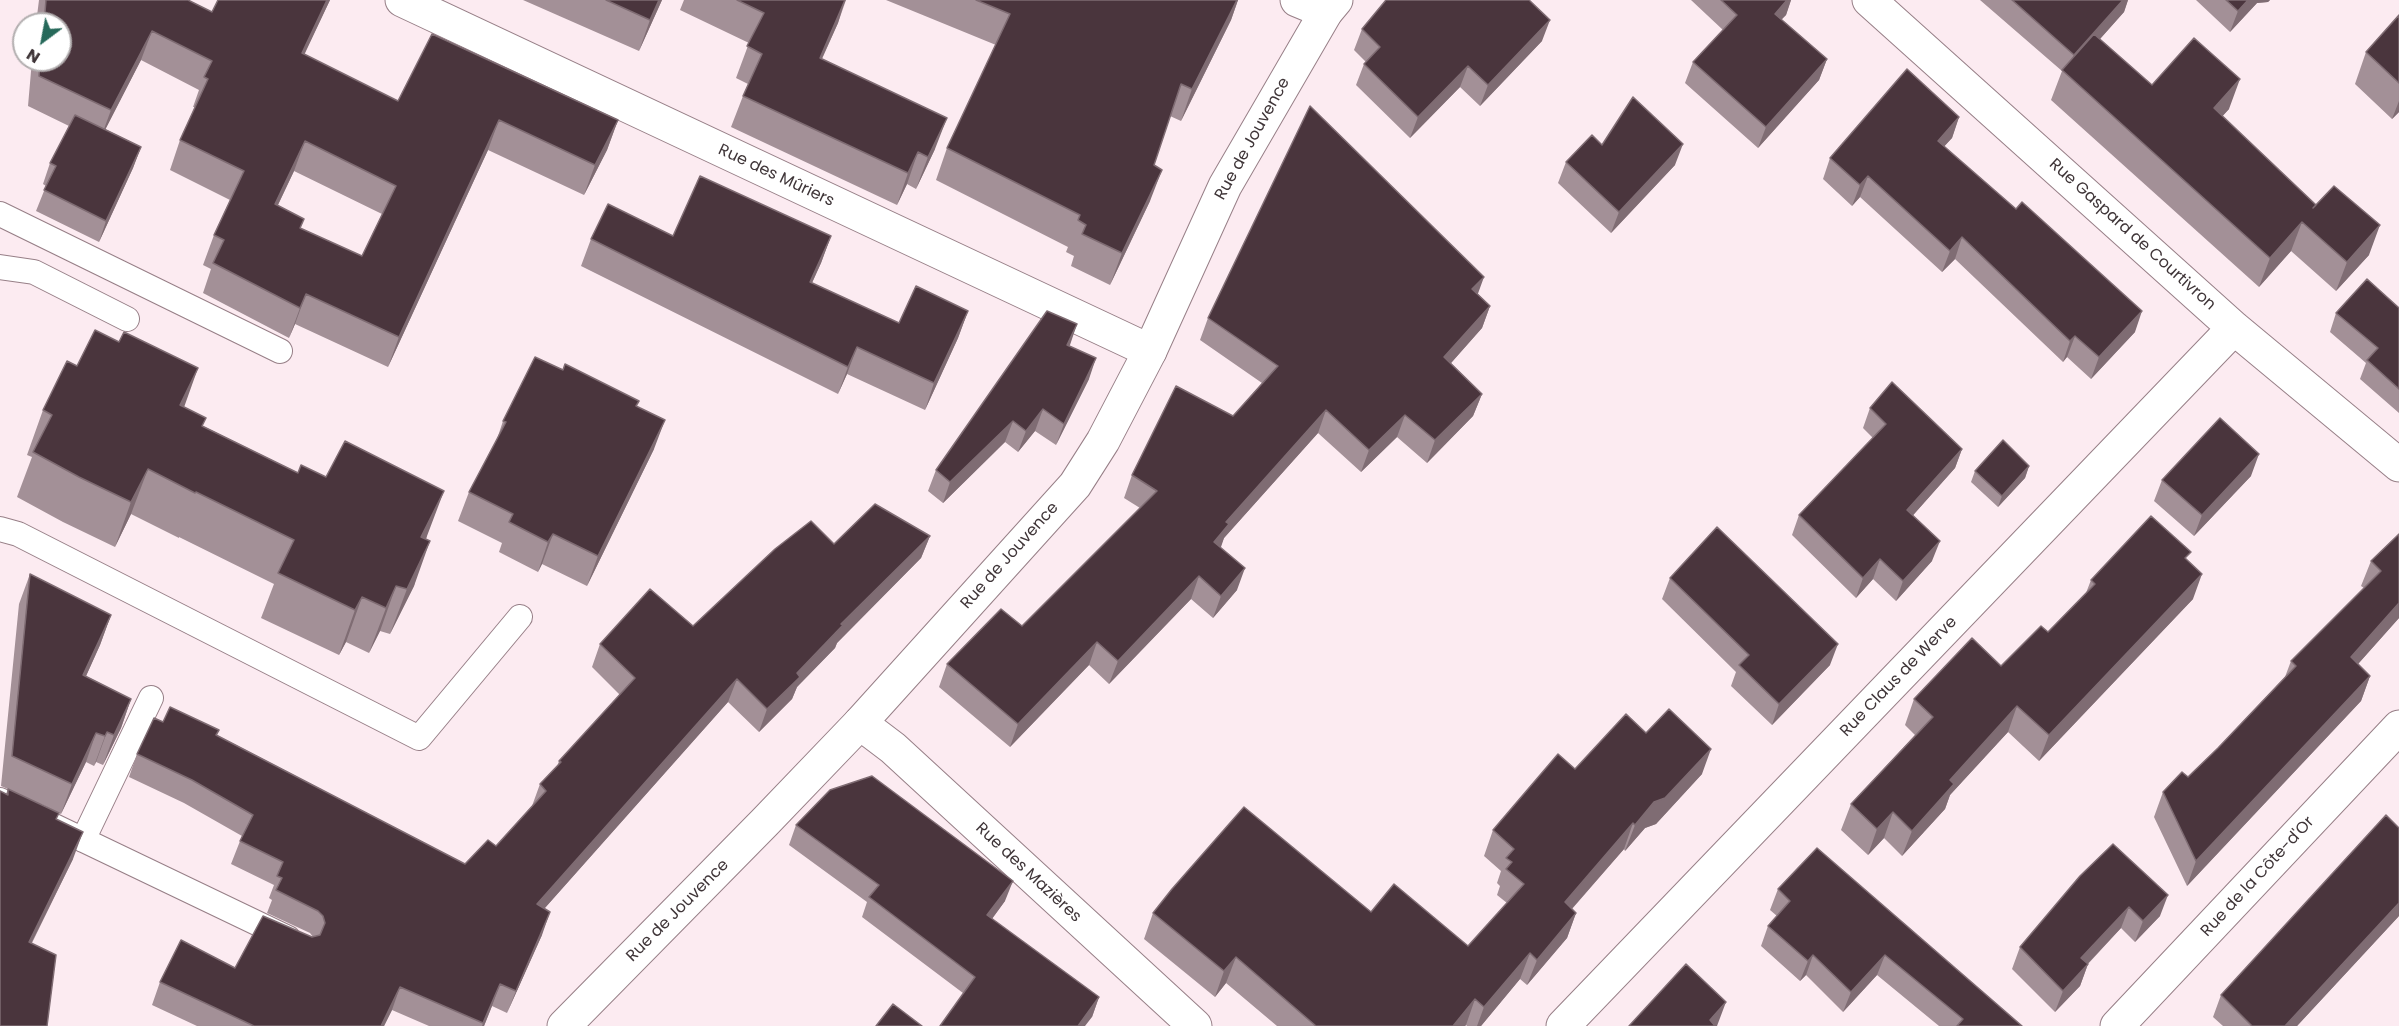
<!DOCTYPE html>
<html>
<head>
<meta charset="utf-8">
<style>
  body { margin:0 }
  #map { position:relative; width:2399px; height:1026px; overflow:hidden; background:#fcebf1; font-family:Poppins,sans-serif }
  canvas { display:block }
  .north { position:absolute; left:12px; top:12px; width:60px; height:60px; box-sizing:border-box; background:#fff; border:2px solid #b2aeaf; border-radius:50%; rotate:212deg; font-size:16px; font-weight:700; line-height:24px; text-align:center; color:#3f3538 }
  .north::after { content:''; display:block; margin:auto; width:21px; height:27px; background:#26695a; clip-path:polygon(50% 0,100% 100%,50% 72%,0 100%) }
</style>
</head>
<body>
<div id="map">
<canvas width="2399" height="1026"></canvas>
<div class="north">N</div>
</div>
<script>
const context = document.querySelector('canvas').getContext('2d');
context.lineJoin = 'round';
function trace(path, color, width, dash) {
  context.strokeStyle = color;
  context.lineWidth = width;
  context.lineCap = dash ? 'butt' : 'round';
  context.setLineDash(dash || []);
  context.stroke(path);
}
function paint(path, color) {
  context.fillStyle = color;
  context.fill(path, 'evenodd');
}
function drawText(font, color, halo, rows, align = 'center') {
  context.font = font + ' Poppins,sans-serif';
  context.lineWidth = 6;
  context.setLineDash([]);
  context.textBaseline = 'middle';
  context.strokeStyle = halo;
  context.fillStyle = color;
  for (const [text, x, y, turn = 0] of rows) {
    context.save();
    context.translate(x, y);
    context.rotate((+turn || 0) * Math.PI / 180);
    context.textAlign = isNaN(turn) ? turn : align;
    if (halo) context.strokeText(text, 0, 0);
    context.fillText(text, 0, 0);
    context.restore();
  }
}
const service = new Path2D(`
  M0 214 280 351
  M0 267 34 272 127 319
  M0 529 18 534 419 738 520 617
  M0 800 288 938
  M83 840 151 698`);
const minor = new Path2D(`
  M402 0 1150 351
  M1297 0 1326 12
  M1869 0 2234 328 2399 465
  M860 723 893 748 1195 1026
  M1563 1026 2234 328
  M2117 1026 2399 727`);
const tertiary = new Path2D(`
  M564 1026 765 822 860 723 1075 485 1103 441 1150 351 1225 186 1326 12 1336 0`);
const wall = new Path2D(`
  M39 0H188L212 12 330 0 304 54 398 101 618 120 607 150 584 195 488 150 388 367 295 324 289 338 203 293 211 269 203 265 214 235 230 200 170 170 180 140 195 107H193L199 90 141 60 105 129 141 147 133 168 99 242 36 211 46 186 43 184 50 163 69 126 28 106 32 60H60V24H36ZM294 171 382 214 362 256 300 228 278 205Z
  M523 0H662L639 51Z
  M684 0H846L838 23 822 59 935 149 916 189 907 184 897 205 731 127 743 96 748 84 736 78 749 43 680 10Z
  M886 0H1238L1231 20 1181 121 1170 116 1154 165 1150 201 1110 285 1071 266 1074 256 1066 252 1068 247 936 180 947 148 996 45Z
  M1691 0H1791L1786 15 1781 19 1827 59 1819 80 1758 148 1685 83 1693 62 1723 30Z
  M1980 0H2128L2124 12 2100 39 2152 85 2229 109 2222 116 2316 205 2369 255 2336 291 2291 251 2259 287 2051 100 2062 71Z
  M2196 0H2270L2268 2 2257 3 2230 32Z
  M2399 15V112L2392 119 2355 84 2366 52Z
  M1362 29 1542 41 1480 106 1460 87 1410 138 1356 85 1364 64 1366 62 1354 50Z
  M1959 117 1952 138 1944 146 2135 332 2091 379 2067 357 2063 362 1955 259 1942 272 1860 197 1852 206 1823 179 1830 158Z
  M1602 145 1675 165 1611 233 1558 183 1566 162Z
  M673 236H831L821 263 812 283 899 323 968 311 958 338 925 410 847 374 838 394 581 266 591 239Z
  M1478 294 1490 306 1482 328 1451 363 1482 394 1473 416 1427 463 1397 437 1361 472 1318 433 1224 538 1220 547 1237 590 1213 618 1191 599 1109 684 1089 665 1010 747 939 687 947 664 1022 626 1140 508 1124 498 1132 475 1233 416 1262 383 1200 340 1208 318Z
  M2399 308V413L2360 379 2366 363 2330 332 2336 313Z
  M1070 346 1089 379 1056 445 1035 431 1018 452 1005 442 943 503 928 491 936 470Z
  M77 366 184 407 203 426 427 536 414 586 390 634 380 631 369 653 346 642 339 655 261 618 274 584 179 537V538L131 514 115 547 63 522 17 497 32 457 27 455 43 410Z
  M637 407 654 449 587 586 542 564 538 572 499 552 502 543 458 521 469 492 497 439 503 421Z
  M1870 408 1962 449 1955 468 1913 515 1932 561 1896 601 1873 579 1856 598 1792 535 1799 515 1873 438 1863 428Z
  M2029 466 2025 478 1998 507 1971 482 1975 471Z
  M2251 476 2194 536 2154 501 2162 480Z
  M2399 534V618L2358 664 2370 676 2361 701 2187 886 2154 817 2163 792 2188 777 2218 748 2285 677 2291 661 2364 588 2361 586 2371 561Z
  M930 536 921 558 837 643 835 648 797 687 792 699 759 732 728 702 544 909 542 935 507 1013 492 1006 484 1026H429L392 1010 384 1026H197L152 1005 160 982 235 968 313 937 310 933 267 913 272 900 269 898 274 885 231 864 242 836 184 803 129 777 137 754 219 730 217 735 465 864 496 846 532 806 540 784 557 767 559 761 620 695 592 667 600 644 693 626 834 544Z
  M2188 561 2193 599 2039 761 2008 732 1950 795 1945 809 1902 856 1884 838 1868 855 1841 830 1851 804 1915 735 1905 725 1914 699 2001 666 2048 632 2086 593 2091 580Z
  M30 574 111 615 100 645 86 676 131 699 121 728 103 765 96 762 94 766 86 762 61 814 41 804 56 819 73 859 32 943 0 1026 6 794 8 789 1 786 19 604Z
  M1670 578 1830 665 1772 725 1731 686 1736 672 1662 599Z
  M1646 733 1702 774 1656 824 1645 828 1625 851 1624 849 1572 909 1576 913 1567 938 1527 985 1520 979 1481 1026H1467L1466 1025 1465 1026H1277L1226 983 1215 997 1144 939 1153 913 1371 912 1468 946 1507 903 1497 895 1500 886 1497 883 1501 871 1484 856 1493 830 1575 769Z
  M796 825 1005 901 992 919 1099 997 1092 1017 963 993 862 917 867 902 789 845Z
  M2080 876 2160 916 2135 942 2121 928 2088 964 2080 986 2055 1012 2012 969 2020 947Z
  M1778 889 2022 1026H1939L1877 975 1843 1012 1806 975 1800 981 1761 946 1768 926 1777 916 1770 910Z
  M2399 916 2297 1026H2223L2213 1017 2221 995Z`);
const shadedWall = new Path2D(`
  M327 0H330L291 83 302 53Z
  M659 0H662L639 51 650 20Z
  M845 0 838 23 808 89 820 58Z
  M1237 0H1238L1231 20 1181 121 1192 89Z
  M1787 0H1791L1786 15 1767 35 1775 14Z
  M2123 0H2128L2124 12 2067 76 2074 55Z
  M2248 0H2270L2268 2 2257 3 2230 32 2238 11Z
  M1550 20 1542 41 1480 106 1488 85Z
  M152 31 141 60 100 140 111 110Z
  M1827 59 1819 80 1758 148 1766 127Z
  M1468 66 1460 87 1410 138 1418 117Z
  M2240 79 2229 109 2203 138 2214 108Z
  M2399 101V112L2392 119Z
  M1959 117 1952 138 1930 162 1938 141Z
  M947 118 935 149 916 189 928 157Z
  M499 120 488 150 388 367 399 337Z
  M618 120 607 150 584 195 595 165Z
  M305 141 294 171 264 234 275 204Z
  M1683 144 1675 165 1611 233 1619 212Z
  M141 147 133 168 99 242 106 221Z
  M918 152 907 184 897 205 908 173Z
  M1162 170 1150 201 1110 285 1122 253Z
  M1868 176 1860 197 1852 206 1860 185Z
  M2302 222 2291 251 2259 287 2270 258Z
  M2380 225 2369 255 2336 291 2347 262Z
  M831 236 821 263 800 309 810 282Z
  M1962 237 1955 259 1942 272 1950 251Z
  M1484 277 1476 299 1472 289Z
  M306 294 295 324 289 338 300 308Z
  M1490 306 1482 328 1436 380 1444 357Z
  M968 311 958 338 925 410 934 383Z
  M2142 311 2135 332 2091 379 2099 357Z
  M1077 324 1070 345 1060 366 1067 345Z
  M2075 336 2067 357 2063 362 2070 341Z
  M857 347 847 374 838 394 848 367Z
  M1096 358 1089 379 1056 445 1064 424Z
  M198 368 182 413 180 405Z
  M1482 394 1473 416 1427 463 1435 440Z
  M1043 409 1035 431 1018 452 1026 431Z
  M1326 410 1318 433 1224 538 1221 547 1206 564 1214 542 1226 522Z
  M1405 415 1397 437 1361 472 1369 450Z
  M665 420 654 449 587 586 598 556Z
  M1013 421 1005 442 943 503 950 482Z
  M1962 449 1955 468 1900 530 1907 510Z
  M2259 454 2251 476 2194 536 2202 515Z
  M2029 466 2025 478 1998 507 2002 496Z
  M148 469 131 514 115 547 131 502Z
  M444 491 427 536 405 582 421 537Z
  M553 534 542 564 538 572 548 542Z
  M930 536 921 558 837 643 835 648 797 687 792 699 759 732 767 709 797 673 841 624Z
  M430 541 414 586 390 634 407 589Z
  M1940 541 1932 561 1896 601 1903 581Z
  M1880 559 1873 579 1856 598 1863 578Z
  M1245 568 1237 590 1213 618 1221 596Z
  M2202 574 2193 599 2039 761 2049 735Z
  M1199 576 1191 599 1109 684 1118 661Z
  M396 586 380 631 369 653 386 608Z
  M362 597 346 642 339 655 355 610Z
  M2399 603V618L2342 682 2351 657Z
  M111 615 100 645 73 705 83 675Z
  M1097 642 1089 665 1010 747 1018 724Z
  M1838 644 1830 665 1772 725 1779 704Z
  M2370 676 2361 701 2187 886 2196 861Z
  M737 679 728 702 528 927 537 904Z
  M131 699 121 728 103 765 114 735Z
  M2017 706 2008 732 1950 795 1945 809 1902 856 1912 831 1950 780Z
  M107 732 96 762 94 766 105 736Z
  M96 733 86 762 61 814 72 784Z
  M1711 749 1702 774 1656 824 1645 828 1625 851 1635 825 1654 802Z
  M1893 812 1884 838 1868 855 1877 829Z
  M1633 823 1624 849 1555 928 1565 902Z
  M83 832 73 859 19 968 29 942Z
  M1013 881 1005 901 980 935 987 915Z
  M2168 895 2160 916 2135 942 2143 921Z
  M2399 903V916L2297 1026H2285Z
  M2129 907 2121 928 2078 974 2088 964 2080 986 2055 1012 2063 991 2081 958Z
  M550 912 542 935 507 1013 516 991Z
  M1576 913 1567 938 1527 985 1537 960Z
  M1530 953 1520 979 1481 1026H1477L1484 1007Z
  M1813 955 1806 975 1800 981 1808 961Z
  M1885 955 1877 975 1843 1012 1851 992Z
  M1236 957 1226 983 1215 997 1224 971Z
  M500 984 492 1006 484 1026H482Z
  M400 987 392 1010 384 1026H381Z
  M1099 997 1092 1017 1085 1026H1078Z
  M1475 999 1466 1025 1465 1026H1453Z
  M1726 1002 1717 1026H1707L1710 1020Z`);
const building = new Path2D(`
  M46 0H188L212 12 218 0H327L302 53 398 101 432 34 618 120 595 165 499 120 399 337 306 294 300 308 213 263 224 240 214 235 244 171 180 140 208 79 204 77 212 61 152 31 111 110 39 76 40 60H60V24H44ZM305 141 396 186 362 256 300 228 304 219 275 204Z
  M606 0H659L650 20Z
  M737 0H845L820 58 947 118 928 157 918 152 908 173 743 96 762 54 747 46 764 13Z
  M976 0H1237L1192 89 1181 84 1154 165 1162 170 1122 253 1082 234 1086 225 1078 220 1080 215 947 148 1010 14Z
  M1386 0H1529L1550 20 1488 85 1468 66 1418 117 1364 64 1380 47 1362 29Z
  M1721 0H1787L1775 14 1827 59 1766 127 1693 62 1737 15Z
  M2012 0H2123L2074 55Z
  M2226 0H2248L2238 11Z
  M2399 15V83L2366 52Z
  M2094 34 2152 85 2194 38 2240 79 2214 108 2316 205 2313 208 2334 186 2380 225 2347 262 2302 222 2270 258 2062 70Z
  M1907 69 1959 117 1938 141 2016 209 2022 202 2142 311 2099 357 2075 336 2070 341 1962 237 1950 251 1868 176 1860 185 1830 158Z
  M1633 97 1683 144 1619 212 1566 162 1592 135 1602 145Z
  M1310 106 1484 277 1472 289 1490 306 1444 357 1482 394 1435 440 1405 415 1369 450 1326 410 1226 522 1229 524 1214 542 1245 568 1221 596 1199 576 1118 661 1097 642 1018 724 947 664 1001 609 1022 626 1157 491 1132 475 1176 386 1233 416 1278 366 1208 318Z
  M75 115 141 147 106 221 44 190 56 166 50 163Z
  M700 176 831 236 810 282 899 323 916 286 968 311 934 383 857 347 848 367 591 239 608 204 673 236Z
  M2367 279 2399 308V389L2367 360 2378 348 2336 313Z
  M1047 311 1077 324 1067 345 1096 358 1064 424 1043 409 1026 431 1013 421 950 482 936 470Z
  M95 330 119 342 124 332 198 368 180 405 206 418 202 426 298 473 301 465 326 477 345 441 444 491 421 537 430 541 407 589 396 586 386 608 362 597 355 610 278 573 294 540 196 492 195 493 148 469 131 502 79 477 33 452 52 415 43 410 67 361 77 366Z
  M535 357 563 370 565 364 639 401 636 406 665 420 598 556 553 534 548 542 509 522 513 514 469 492 506 422 503 421Z
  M1892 382 1962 449 1907 510 1940 541 1903 581 1880 559 1863 578 1799 515 1886 424 1870 408Z
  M2220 418 2259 454 2202 515 2162 480Z
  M2003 440 2029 466 2002 496 1975 471Z
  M875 504 930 536 841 624 843 625 797 673 800 677 767 709 737 679 537 904 550 912 516 991 500 984 483 1023 400 987 381 1026H254L160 982 181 940 235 968 263 916 312 937 320 935 325 923 323 916 318 911 276 890 282 878 277 876 283 862 240 841 253 815 192 780 137 754 154 718 163 722 170 707 219 730 216 735 465 864 488 840 496 846 546 791 540 784 561 762 559 761 635 678 600 644 650 589 693 626 775 549 811 521 834 544Z
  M2151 516 2191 552 2185 558 2202 574 2049 735 2017 706 1950 780 1954 784 1912 831 1893 812 1877 829 1851 804 1933 717 1914 699 1972 638 2001 666 2041 626 2048 632 2095 584 2091 580Z
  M1717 527 1838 644 1779 704 1739 665 1749 655 1670 578Z
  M2399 534V603L2351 657 2370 676 2196 861 2163 792 2182 772 2188 777 2218 748 2296 666 2291 661 2381 571 2371 561Z
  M30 574 111 615 83 675 131 699 114 735 107 732 105 736 96 733 72 784 12 756Z
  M1669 709 1711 749 1665 798 1654 802 1635 825 1633 823 1565 902 1576 913 1537 960 1530 953 1484 1007 1475 999 1453 1026H1316L1236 957 1224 971 1153 913 1172 889 1244 807 1371 912 1394 884 1468 946 1524 884 1506 869 1512 862 1506 858 1514 849 1493 830 1558 754 1575 769 1626 714 1646 733Z
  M872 776 1013 881 987 915 1099 997 1078 1026H940L975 977 869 897 879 885 796 825 830 790Z
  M8 789 59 813 56 819 83 832 29 942 56 955 47 1026H0V791L8 795Z
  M2386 815 2399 828V903L2285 1026H2252L2221 995Z
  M2113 844 2168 895 2143 921 2129 907 2081 958 2088 964 2063 991 2020 947 2080 876Z
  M1817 848 2022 1026H1957L1963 1019 1885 955 1851 992 1813 955 1808 961 1768 926 1790 901 1778 889Z
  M1686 964 1726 1002 1710 1020 1715 1026H1629Z
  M893 1004 922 1026H876Z`);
const streetNames = [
  ["Rue de Jouvence",1253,139,-61],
  ["Rue des Mûriers",776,176,25],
  ["Rue Gaspard de Courtivron",2132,235,42],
  ["Rue de Jouvence",1010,556,-48],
  ["Rue Claus de Werve",1899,677,-46],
  ["Rue des Mazières",1028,873,43],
  ["Rue de la Côte-d'Or",2258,877,-47],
  ["Rue de Jouvence",678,911,-45]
];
trace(service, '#977f87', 26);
trace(minor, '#977f87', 35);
trace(tertiary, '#977f87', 35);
trace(service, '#fff', 24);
trace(minor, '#fff', 33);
trace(tertiary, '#fff', 33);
paint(wall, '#a39097');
paint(shadedWall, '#7f6c73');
paint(building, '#4a353d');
trace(building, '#7f6c73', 1.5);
drawText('16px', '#3f3538', '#fff', streetNames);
</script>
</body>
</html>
